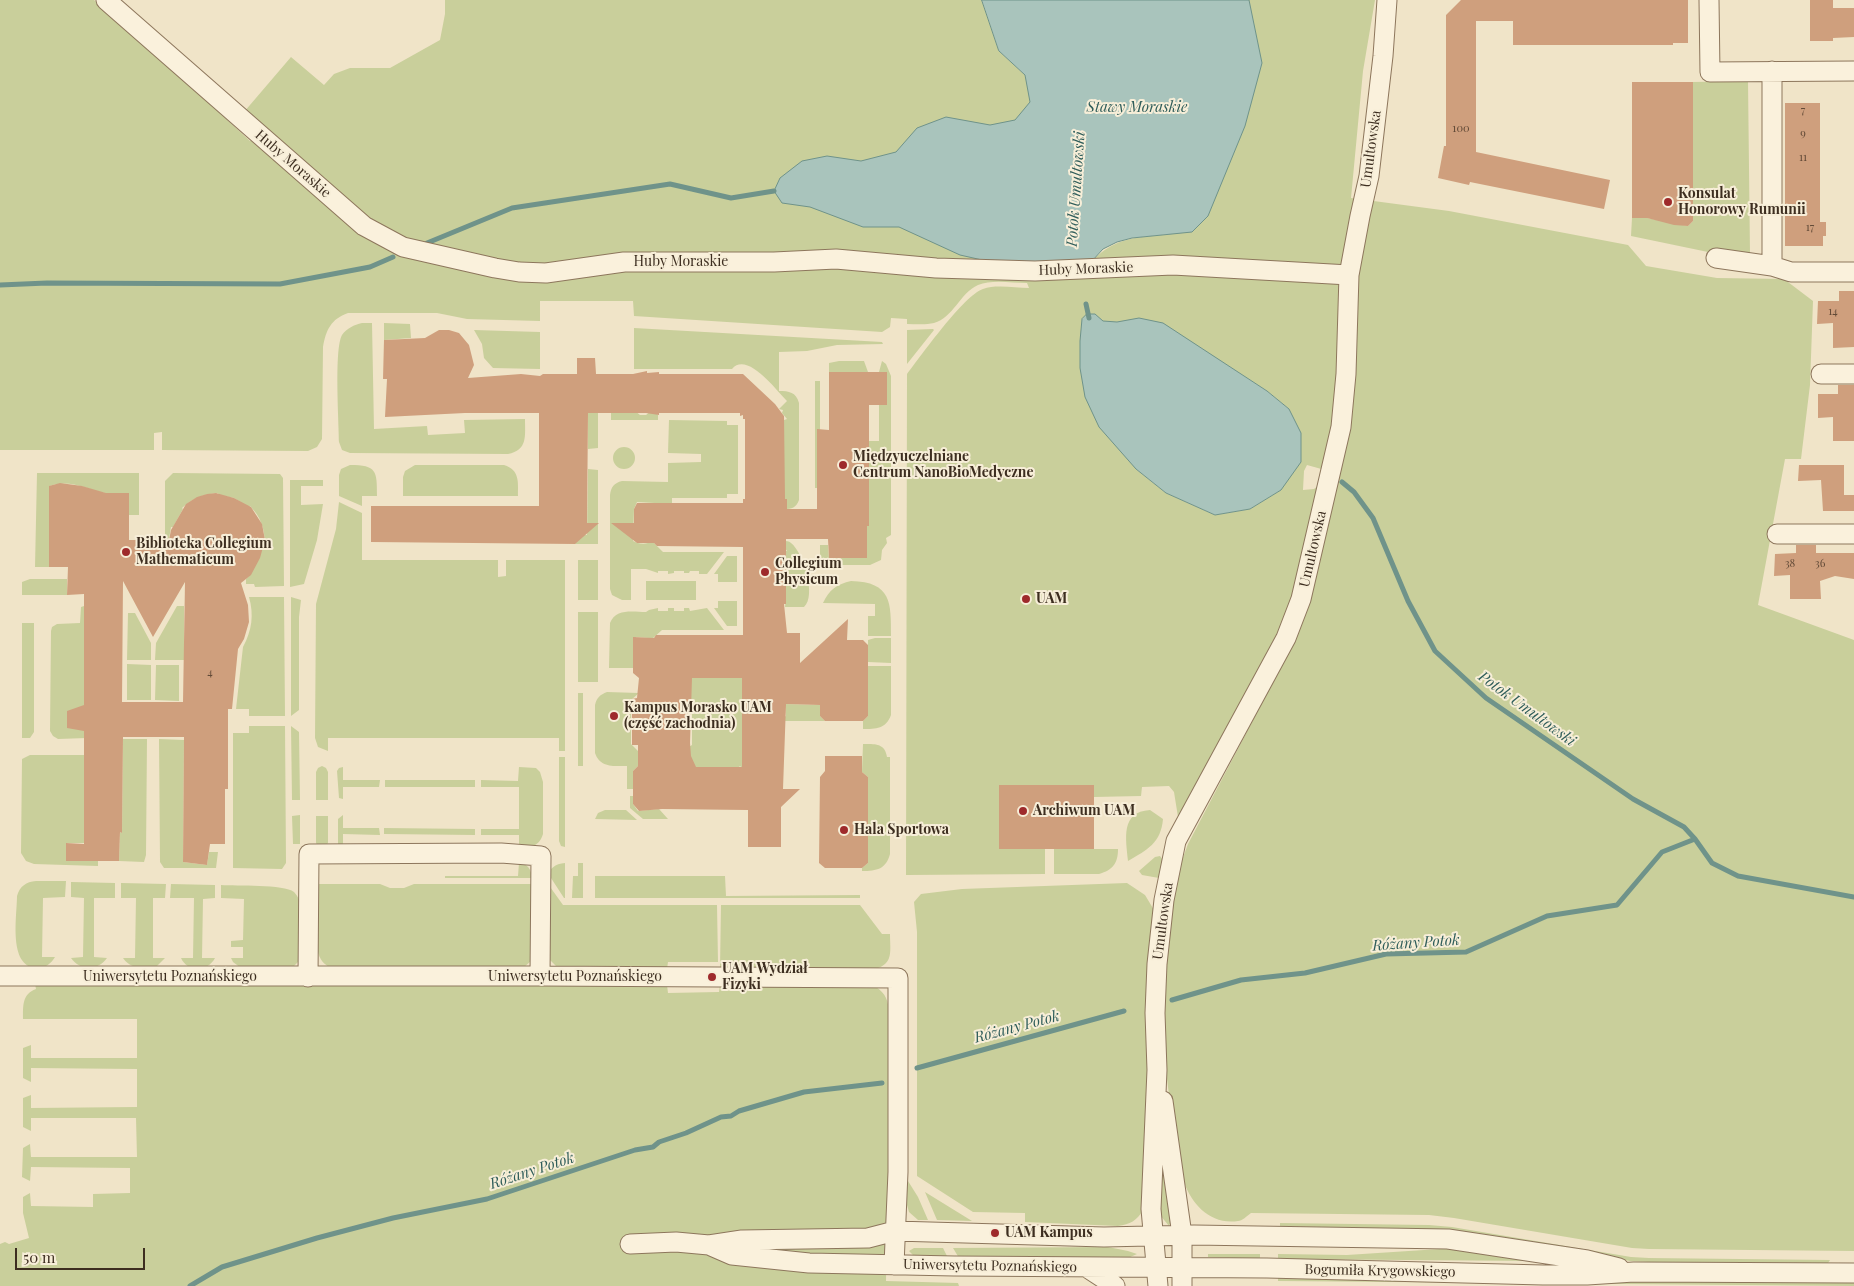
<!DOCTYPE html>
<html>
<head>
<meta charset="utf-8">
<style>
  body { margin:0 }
  #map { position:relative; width:1854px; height:1286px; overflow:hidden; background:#f0e4c8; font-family:"Playfair Display",serif }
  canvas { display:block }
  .scale { position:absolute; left:15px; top:1248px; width:130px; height:22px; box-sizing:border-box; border:2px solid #3d2e20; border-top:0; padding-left:6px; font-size:15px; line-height:18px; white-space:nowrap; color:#3d2e20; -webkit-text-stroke:4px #f7eed8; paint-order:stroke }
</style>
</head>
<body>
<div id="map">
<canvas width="1854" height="1286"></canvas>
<div class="scale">50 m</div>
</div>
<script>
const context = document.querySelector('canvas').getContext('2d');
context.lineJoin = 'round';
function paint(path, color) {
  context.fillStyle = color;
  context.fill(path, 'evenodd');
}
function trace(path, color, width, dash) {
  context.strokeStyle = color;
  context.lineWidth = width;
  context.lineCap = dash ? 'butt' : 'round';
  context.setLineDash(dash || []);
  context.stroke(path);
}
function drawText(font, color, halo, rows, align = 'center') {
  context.font = font + ' "Playfair Display",serif';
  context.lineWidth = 4;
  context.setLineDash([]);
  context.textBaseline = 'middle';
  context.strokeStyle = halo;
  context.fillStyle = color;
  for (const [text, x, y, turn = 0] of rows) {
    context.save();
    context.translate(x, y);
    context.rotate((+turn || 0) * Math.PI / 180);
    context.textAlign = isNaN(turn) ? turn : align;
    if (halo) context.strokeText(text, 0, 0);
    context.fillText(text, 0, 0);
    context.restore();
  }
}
const green = new Path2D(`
  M0 0H94L129 29 250 141 267 134 244 112 291 57 324 85 334 74 350 68H390L440 40 445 14V0H982L999 51 1025 75 1092 261C1117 236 1136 238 1169 234L1161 0H1375L1363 71 1351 198 1449 211 1628 245 1646 266 1717 278 1784 279 1813 301 1810 385 1801 459H1785L1758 605 1854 640V1251L1649 1249 1632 1248 1454 1218 1429 1215 1251 1213C1247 1216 1242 1221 1238 1221 1211 1225 1192 1205 1184 1182L1180 1183 1166 1071 1162 1013 1168 918 1178 871 1188 844 1295 640 1311 597 1325 470 1307 465 1304 471 1303 490 1314 489 1322 483 1293 594 1277 638 1181 818 1178 817 1174 792 1169 786 1142 787 1141 796 1094 797V785H999V849H1045V874L906 875 907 374C921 356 964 295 983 289 996 284 1015 288 1029 288L1027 283C1012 283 992 279 978 285 960 293 953 318 934 323 926 325 916 324 907 324V319L891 318 890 327 882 332 634 316 633 301H540V321L467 319 437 313H348C331 319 326 330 323 347L322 439 317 447 308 451 162 450V432L154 433V450H0ZM1221 362 1267 391 1289 409 1281 490 1250 509 1215 515 1166 493 1136 469Z
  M1748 81 1750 254 1708 252 1631 236 1632 218H1647L1688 226 1693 221V82Z
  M362 323H372L374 429 427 426 428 435 465 433 464 420 525 419C525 436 528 450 508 454L350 453 342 450 339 442C339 422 334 349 342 335 347 328 354 325 362 323Z
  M384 323 410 324 411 338 384 340Z
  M634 328 882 342 883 344 837 345 807 351 779 352V391C789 391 796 392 799 403V500C796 508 792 509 784 509V420L787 419 782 413 783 410 779 409 787 401C776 390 747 351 732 369H634Z
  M933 329 934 330 907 364V330Z
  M474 330 540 332V369L493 368 484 358 482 344Z
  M839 361H864L868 372H829V363Z
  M882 361 886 364 891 376V535L886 538 887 543 882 550 881 560 870 565H830L820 559V545H828L829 558H867V526L869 525V441H879V405L887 372H879Z
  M815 381H820V430H817V488H815Z
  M634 410 640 415H646L652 410 658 415V420H611V413H631Z
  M588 413H598V448L588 449Z
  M669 420 727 421V425H738V494H727V498H672V504L637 502 634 509 633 541C638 544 647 545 652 541L663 552H724L707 574H699V571H690L689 573H684V571H674V573L668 574V571H658V573L646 569H631V600H622L612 595 610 589V495C611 487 614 483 622 481L668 482V463L701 462V454L668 453Z
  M613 458a11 11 0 1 1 22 0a11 11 0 1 1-22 0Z
  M350 465C377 465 377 471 377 496H362V506L339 496V475L341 469Z
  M415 465H504C520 470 518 482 518 496H403V477L405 471Z
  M588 469 598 470V544H575L578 535H587Z
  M37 473H139V515H129V493C121 494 113 495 105 493 85 489 70 479 50 486L49 567H35Z
  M173 473 280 474 283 478 284 586 255 587 254 584H246V579L251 574 250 572 263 543 265 542C264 528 261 517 250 506L249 507 234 498 219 495 218 493C204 494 193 498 182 508L183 509 173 527H171L169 539 165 540V481Z
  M290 480H323V486H301V505L323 504 317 540 304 584 290 587Z
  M339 502 362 513V560H498V577L506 576V560H565V751H559V738H328V751L318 747 315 738 316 604 336 529Z
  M784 541C786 541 789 541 791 543 803 552 817 596 804 607H785L786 597 785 585H786L785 551H787L781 543Z
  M727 556H737V582H718V574H714Z
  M578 560H598V600H578Z
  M30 579H67V595H22V582Z
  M646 581H696V600H646Z
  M851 581C892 582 891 603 891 636H868V616H875V604L823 603C829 590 837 584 851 581Z
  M249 597H284L285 716H249V709H236L243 647C252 630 254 615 249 597Z
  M291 597 301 600 299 617V710L291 716Z
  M718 601H737V626H727L714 608H718Z
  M84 606 87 711H67V728L87 727V738L58 739 53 736 50 731 51 631 52 627 57 624 80 623 81 607Z
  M177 606H184V660H155L156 643Z
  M658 608V611H668V608H674V611H684V608H689L690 611 707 608 724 630H662L652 639 649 638 636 637 633 668H609L610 623C616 608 633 612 646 612L649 610Z
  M578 612H598V682H578Z
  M128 613H135L151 643V660H127Z
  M22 623H34V732L30 738H22Z
  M875 638H891V663L868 662V640Z
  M127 664 151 665V700H127Z
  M156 665H179V701L155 700Z
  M868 666H891V715C886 729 876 729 863 729V721L868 716Z
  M746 673V772L740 766 738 768 723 767V768H712L711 767 693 768 682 751 692 745V700L671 677 739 676 741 678Z
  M607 692 639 693 631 700V744L639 752 638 766 633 771V789H627V766C614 766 600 768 595 753V705C597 697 600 695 607 692Z
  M578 693H583V766H578Z
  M785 704 820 705V716L825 721H784V717L786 716Z
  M249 726H285L286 863 282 869 233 868V733H249Z
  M291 726 299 732 300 800H292Z
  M123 739H147L146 855 144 862 119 861 120 832 122 833Z
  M159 739 184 740 183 862 207 865 209 852H218L216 868H164L160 862Z
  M863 744C875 744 885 743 887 757H890V854C886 869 877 871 862 871V868L868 863V777L862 772Z
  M30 755H84L87 843H66V861H98V866L34 864 26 861 21 853 22 759Z
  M559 757H565V847L561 846 559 841Z
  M322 766 326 768 328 772V800H316V772L318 768Z
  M343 767V780H380L379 787H343V799L339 798 337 771 339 768Z
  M519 767 536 768 540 772 543 782V834C539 847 531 847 519 847V835H481V829H519V787H481V780L518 781Z
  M385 780H475V787H385Z
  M630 796H633V804L638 811 659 809 668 819H643L630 808Z
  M605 810H626L637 820 595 819 598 813Z
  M1150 810 1163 819C1161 843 1147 850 1128 861 1126 839 1120 812 1150 810Z
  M300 815V844H293L292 816Z
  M343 815V828H379L380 835 343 834V847L338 845V819Z
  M316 816H328V843L325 847 318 846 316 843Z
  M384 828 475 829V835L384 834Z
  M1054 849H1118C1118 863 1113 870 1099 874H1054Z
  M1160 856 1163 860 1159 878 1142 875 1139 871 1155 857Z
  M519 863C528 864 531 869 532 878H445V876H518Z
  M565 863V898H564L551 878H548C549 868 555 864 565 863Z
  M578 863H583V898H572L573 876H578Z
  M595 876H725L726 896 860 895V898H595Z
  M36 881H66L65 897 43 898 42 957H55C51 964 44 969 36 968 8 966 17 916 17 896 20 886 26 882 36 881Z
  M71 882 115 883V898H94V957L107 958C98 971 80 971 71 958L83 957 84 898 71 897Z
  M121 883 166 884 165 898H153V958H165L156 967C143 967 131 970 123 958H135L136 898H121Z
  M1127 883 1145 895 1157 915 1143 1210C1137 1221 1130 1224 1118 1226L1025 1222V1213L973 1212 917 1176V932L914 902 921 894 962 889Z
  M171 884 215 885V898L203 899 202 958H215C208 972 187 972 181 958H193L194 898H170Z
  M316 884H380L390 888H404L414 884H532L531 961 523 968 329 967C321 962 319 957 317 948Z
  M548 884 563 905H717L718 962H668L667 969 558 968 550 960 549 953Z
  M221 885C236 886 284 884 294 892 298 896 300 901 301 906L300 960 292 968H241L233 962 231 958H243V947H231V941L243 940 244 899 221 898Z
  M721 905H860L882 934H890C890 951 894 964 875 969H720Z
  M35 984 667 985 668 993 719 992 720 985 876 987C886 994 888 1000 889 1012L890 1093 886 1281 958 1283 959 1286H0V1244L5 1242 9 1244 29 1238 23 1213V1197L30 1193 31 1206 93 1207V1194L130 1193V1168L31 1167 30 1181 22 1177 23 1148 30 1144 31 1157H137L136 1118H31V1131L23 1127V1098L31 1095V1108L137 1107V1069L31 1068V1082L23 1078V1048L31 1045V1058H137V1019H23C23 1006 22 994 36 989Z
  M1159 1104 1171 1221 1169 1226 1160 1215Z
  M908 1181 918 1197 928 1220H918L909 1212 907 1205 906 1182Z
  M925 1192 972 1221 937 1220Z
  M1280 1223 1429 1225 1452 1227 1631 1257 1649 1258 1830 1260 1828 1263 1649 1262 1630 1261 1451 1230 1280 1226Z
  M1108 1247 1128 1251 1137 1254 1128 1258H959L953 1248Z
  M914 1248H943L948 1258 914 1256 909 1251Z
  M1455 1248 1537 1261 1278 1259V1254L1347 1255Z
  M1208 1254H1260V1259L1208 1257Z
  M1278 1278 1854 1283V1286L1278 1281Z`);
const water = new Path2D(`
  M982 0H1249L1262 63 1245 126 1208 216 1192 232 1132 238 1117 242 1103 249 1092 261 991 262 960 255 899 227H863L810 207 782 203 774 191 780 178 802 161 827 156 861 161 896 152 917 128 946 117 990 125 1015 120 1030 102 1025 75 999 51Z
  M1087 314H1095L1103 321 1117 322 1139 318 1163 323 1267 391 1289 409 1301 433V462L1281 490 1250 509 1215 515 1166 493 1136 469 1099 427 1085 397 1080 368V341L1082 319Z`);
const stream = new Path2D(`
  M427 243 512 208 670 184 731 198 774 191
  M0 285 47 283 280 284 370 267 393 257
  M1086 304 1089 318
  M1342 482 1354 492 1373 518 1408 601 1435 651 1486 698 1633 799 1684 827 1695 839
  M1172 1000 1241 980 1305 973 1386 954 1466 952 1547 916 1617 905 1662 852 1695 839 1712 863 1738 876 1854 897
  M917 1068 1124 1011
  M190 1286 222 1267 317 1238 393 1218 487 1199 635 1150 653 1147 659 1142 686 1133 721 1117 731 1116 739 1111 804 1092 882 1083`);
const building = new Path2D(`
  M1461 0H1688V43H1673V45H1513V21H1476V152L1610 180 1604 209 1470 182 1469 185 1438 178 1444 146H1446V15Z
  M1810 0H1833V8H1854V37L1833 38V41H1810Z
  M1632 82H1693V221L1688 226 1674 225 1647 218H1632Z
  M1785 103H1820V222H1826V236H1823V246H1785Z
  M1839 291H1854V347L1833 348V323L1817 324 1818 301H1839Z
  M439 330H449L459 333 469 345 474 365 468 378 521 374 540 376 543 374H577V358H595L596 374H633L647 371V373L659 372V374H743L775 404 784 416 785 499H787V509H817V429L829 430V372H887V405H869V526H867V558H829L828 539H786V604H784L787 633H800V663L848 619 847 640H863L868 645V716L863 721H825L820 716V705L786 704 783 789H800L781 807V847H748V810L662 809 639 811 633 804V771L638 766V745H632V699L637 698 639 678 633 673V637L654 638 656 635H743V547L657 546 654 543H637L611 523H634V509L637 503H743V499H745V419H743V415L740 416V413H659V415L646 413H588L587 523H599L575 544 371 542V506H539V413H465L385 417 387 379H383L384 340 425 338ZM692 678H742V767H696L691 756 690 743Z
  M1838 385H1854V441H1833V417L1818 418V394H1838Z
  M1799 465H1844V495H1854V511H1823L1821 480 1798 481Z
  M60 483 82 486 106 493H129V540H169L171 530 186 504 197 497 207 494 216 493 234 498 251 507 262 524 265 540 260 558 251 575 241 583 248 605 249 622 244 639 238 649 232 709H228V789H225V844H210L207 865 183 862 184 737H123L122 833 120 832 119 861H66V843L84 844V731L67 728V711L84 705V594L67 595 68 567H49V486ZM123 581 153 637 185 582 183 702H122Z
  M1796 545H1816V553H1854V579L1835 576 1820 581 1821 599H1790V575L1774 576 1775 554 1796 553Z
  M825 756H862V772L868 777V863L862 868H825L819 863 820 777 825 771Z
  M999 785H1094V849H999Z`);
const minor = new Path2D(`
  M106 0 364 226 403 247 495 268 519 272 546 273 624 262H774L836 259 936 268 1035 271 1173 265 1349 275
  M1709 0 1710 72 1854 71
  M1772 71V266
  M1716 258 1772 266 1791 272H1854
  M1821 374H1854
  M1777 534H1854
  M0 976H540L898 978V1172L894 1265
  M308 977 309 854 501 853 541 856 540 976
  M1163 1101 1182 1235V1286
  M630 1244 676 1242 709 1245 742 1240 868 1238 895 1231 1104 1237 1194 1235 1448 1239 1587 1260 1619 1268
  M709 1245 732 1255 809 1263 954 1266 1267 1268 1543 1275H1587L1634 1272 1854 1273
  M1086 1267 1115 1286
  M1158 1286 1151 1209 1157 1070 1155 1013 1157 964 1164 900 1176 841 1286 638 1301 599 1341 427 1346 374 1349 275 1360 216 1369 176 1383 56 1387 0`);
const markers = [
  [1668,202,5,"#9e2a2b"],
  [843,465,5,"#9e2a2b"],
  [126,552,5,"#9e2a2b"],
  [765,572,5,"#9e2a2b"],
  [1026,599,5,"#9e2a2b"],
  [614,716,5,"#9e2a2b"],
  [1023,811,5,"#9e2a2b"],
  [844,830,5,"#9e2a2b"],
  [712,977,5,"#9e2a2b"],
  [995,1233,5,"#9e2a2b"]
];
const numberNames = [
  ["7",1803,111],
  ["100",1461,129],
  ["9",1803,134],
  ["11",1803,158],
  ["17",1810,228],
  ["14",1833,312],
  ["38",1790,564],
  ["36",1820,564],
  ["4",210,673]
];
const streetNames = [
  ["Umultowska",1371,149,-82],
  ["Huby Moraskie",293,164,41],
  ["Huby Moraskie",681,262],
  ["Huby Moraskie",1086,269,-2],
  ["Umultowska",1313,549,-77],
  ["Umultowska",1163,921,-82],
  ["Uniwersytetu Poznańskiego",170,977],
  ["Uniwersytetu Poznańskiego",575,977],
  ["Uniwersytetu Poznańskiego",990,1266,1],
  ["Bogumiła Krygowskiego",1380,1271,1]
];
const poiNames = [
  ["Konsulat",1678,194],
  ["Honorowy Rumunii",1678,210],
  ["Międzyuczelniane",853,457],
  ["Centrum NanoBioMedyczne",853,473],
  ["Biblioteka Collegium",136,544],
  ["Mathematicum",136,560],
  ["Collegium",775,564],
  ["Physicum",775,580],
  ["UAM",1036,599],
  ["Kampus Morasko UAM",624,708],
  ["(część zachodnia)",624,724],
  ["Archiwum UAM",1033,811],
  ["Hala Sportowa",854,830],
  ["UAM Wydział",722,969],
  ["Fizyki",722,985],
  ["UAM Kampus",1005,1233]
];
const waterNames = [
  ["Stawy Moraskie",1137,107],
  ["Potok Umultowski",1076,189,-86],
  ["Potok Umultowski",1527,709,36],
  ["Różany Potok",1416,943,-4],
  ["Różany Potok",1017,1027,-15],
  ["Różany Potok",532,1171,-18]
];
paint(green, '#c9cf9b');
paint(water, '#a9c4bc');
trace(water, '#6f938a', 1);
trace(stream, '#6f938a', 5);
paint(building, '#cf9f7d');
trace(minor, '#8d765c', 21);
trace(minor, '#faf1dc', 19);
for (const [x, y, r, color] of markers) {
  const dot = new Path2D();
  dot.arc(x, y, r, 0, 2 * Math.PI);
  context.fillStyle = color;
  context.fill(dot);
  trace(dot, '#f7eed8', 2);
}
drawText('11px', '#624a37', null, numberNames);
drawText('14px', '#3d2e20', '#f7eed8', streetNames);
drawText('bold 14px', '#3d2e20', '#f7eed8', poiNames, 'left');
drawText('italic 15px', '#2f5d5a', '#f7eed8', waterNames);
</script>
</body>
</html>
